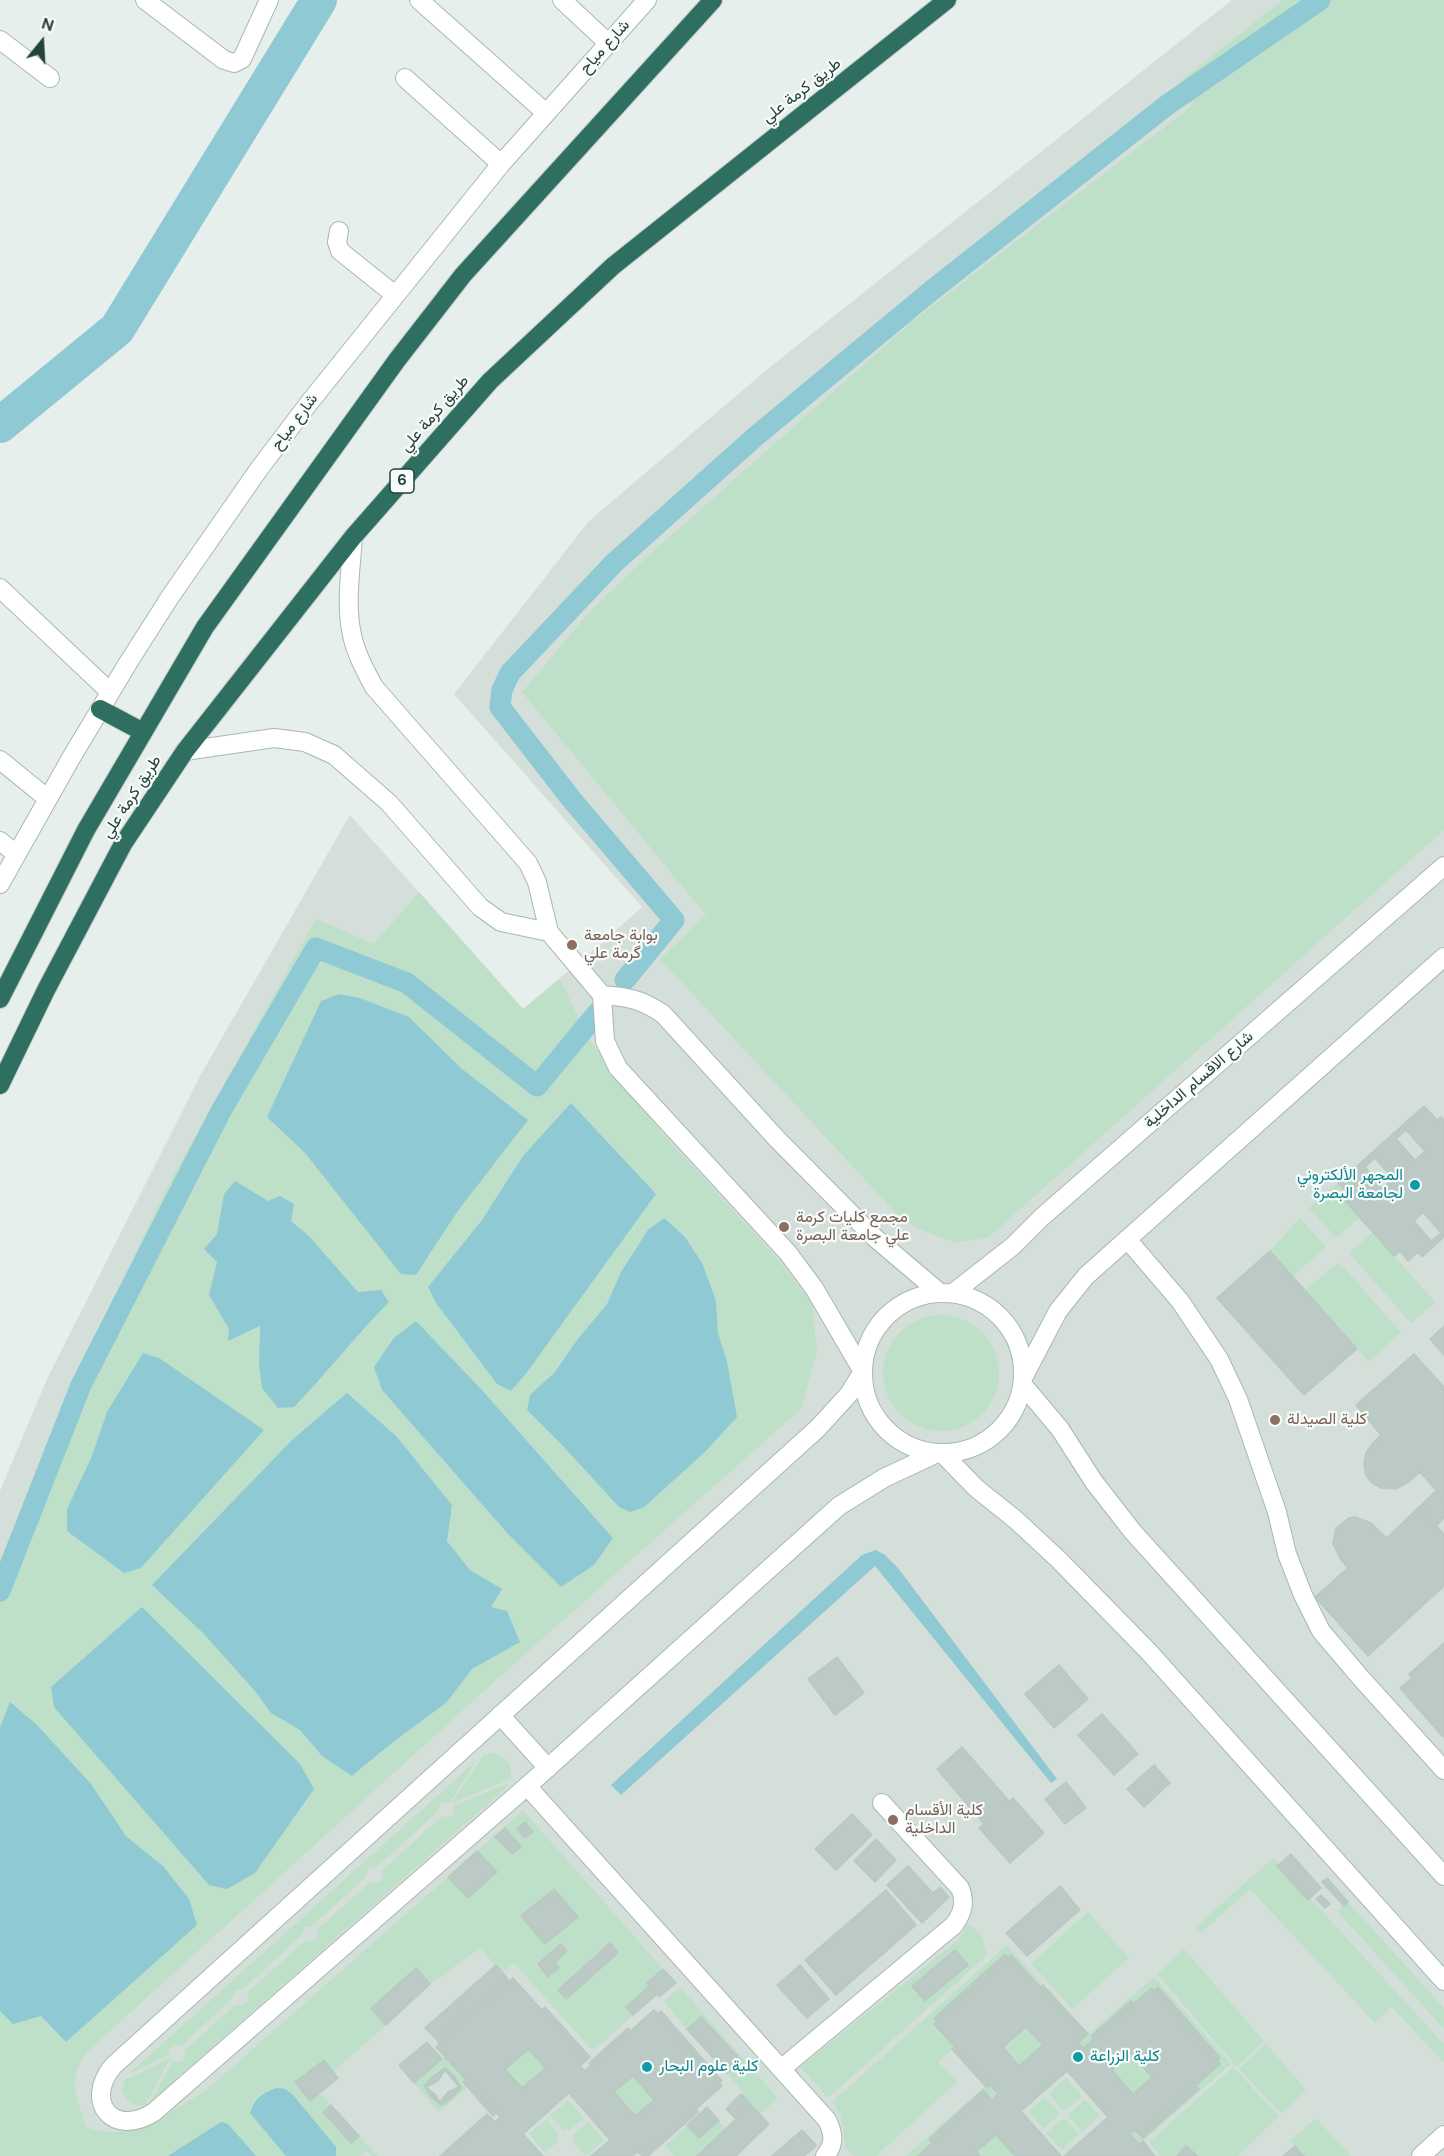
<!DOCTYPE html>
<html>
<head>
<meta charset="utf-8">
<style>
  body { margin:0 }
  #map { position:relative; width:1444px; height:2156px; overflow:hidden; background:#e6efeb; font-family:"DM Sans",sans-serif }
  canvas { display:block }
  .north { position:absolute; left:12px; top:12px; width:60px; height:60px; -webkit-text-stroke:4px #f7fbf9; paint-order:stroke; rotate:18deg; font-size:16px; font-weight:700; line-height:24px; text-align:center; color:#24423a }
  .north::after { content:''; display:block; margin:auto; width:21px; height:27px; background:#24423a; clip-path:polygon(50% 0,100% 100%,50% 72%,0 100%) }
</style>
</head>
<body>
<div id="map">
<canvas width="1444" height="2156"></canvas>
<div class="north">N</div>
</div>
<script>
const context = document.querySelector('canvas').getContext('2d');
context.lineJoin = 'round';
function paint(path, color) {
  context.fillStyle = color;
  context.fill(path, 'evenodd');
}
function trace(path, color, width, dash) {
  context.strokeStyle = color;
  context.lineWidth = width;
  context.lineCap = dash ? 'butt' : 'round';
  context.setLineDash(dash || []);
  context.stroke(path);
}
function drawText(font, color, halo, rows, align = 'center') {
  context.font = font + ' "DM Sans",Vazirmatn,sans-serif';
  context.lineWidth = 4.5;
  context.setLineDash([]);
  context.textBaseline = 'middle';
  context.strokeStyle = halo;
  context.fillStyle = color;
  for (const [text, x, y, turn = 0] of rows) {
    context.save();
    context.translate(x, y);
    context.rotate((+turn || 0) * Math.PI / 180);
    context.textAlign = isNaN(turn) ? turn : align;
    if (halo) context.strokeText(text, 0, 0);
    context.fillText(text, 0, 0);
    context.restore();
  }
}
const built = new Path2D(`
  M1232 0H1444V2156H0V1491L47 1379 200 1076 350 815 523 1009 603 942 642 907 454 694 589 521 770 367Z`);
const green = new Path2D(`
  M1283 0H1444V830L988 1238 955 1243 917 1228 896 1213 660 959 706 915 522 692 586 616 639 564 914 320 1192 106 1179 82Z
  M419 892 523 1009 560 979 588 1038 661 1132 775 1256 812 1303 817 1351 801 1409 496 1680 87 2052C66 2081 77 2095 86 2127 129 2145 171 2111 206 2090L448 1877 468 1898 496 1872 477 1851 523 1810 663 1969 647 1983 649 1986 626 2007 633 2015 593 2051 514 1963 502 1973 482 1950H478L430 1984 415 1968 371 2008 386 2025 333 2072 324 2060 310 2101 320 2093 331 2105 323 2113 351 2143 359 2136 378 2156H372L366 2150 359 2156H0V2011L13 2023 41 2016 66 2042 118 1995 164 1867 126 1836 91 1784 10 1702 0 1727V1561L55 1425 166 1189 316 919 374 944ZM339 994 360 998 409 1017 462 1069 527 1120 457 1212 416 1275 347 1205 305 1153 267 1117 321 1001ZM523 1156 656 1194 525 1375 511 1391 497 1384 436 1303 428 1287 482 1220ZM664 1219 716 1301 718 1333 727 1362 737 1417 704 1453 644 1507 564 1447 527 1410 531 1395 555 1372 577 1340 607 1304 621 1272 648 1230ZM291 1221 309 1236 358 1292 381 1290 389 1301 369 1322 259 1365 260 1326 229 1340V1329L209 1295 217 1262 204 1249 217 1234ZM416 1321 481 1389 613 1537 594 1565 561 1587 508 1534 382 1390ZM159 1358 92 1456 107 1412ZM347 1393 447 1541 470 1570 501 1589 491 1607 520 1641 472 1669 446 1703 393 1742 353 1776 322 1756 300 1730 271 1713 255 1691 203 1633 153 1585 292 1440ZM505 1828 521 1847 512 1854 495 1837ZM554 1889 577 1917 545 1944 522 1916ZM609 1943 618 1953 566 1999 558 1989ZM561 1945 567 1951 555 1962 559 1968 548 1977 538 1965Z
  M1338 1183 1350 1196 1360 1217 1336 1238 1309 1208Z
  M1300 1218 1326 1247 1292 1277 1270 1251Z
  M1373 1232 1435 1302 1411 1323 1349 1253Z
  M1339 1262 1401 1332 1369 1362 1305 1291Z
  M883 1373a58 58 0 1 1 116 0a58 58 0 1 1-116 0Z
  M492 1753 501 1756 510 1764 511 1779 452 1803 484 1755Z
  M477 1760 450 1802H441L438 1811 377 1867 369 1868 366 1877 312 1926 305 1927 302 1935 243 1989 235 1991 232 1999 181 2046 174 2045 170 2049 169 2055 129 2074Z
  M509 1783 505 1789 150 2102 173 2060 179 2062 184 2059 185 2050 236 2004 241 2005 246 2003 249 1998 247 1993 306 1940 311 1942C316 1940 320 1936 317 1930L370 1882 376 1883 381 1881 383 1876 382 1871 442 1816 447 1817 452 1815 454 1806Z
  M1273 1858 1444 2044V2063L1392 2007 1375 2023 1250 1889 1201 1933 1196 1927Z
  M1348 1902 1444 2008V2029L1337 1911Z
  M1088 1912 1129 1958 1072 2009 1031 1963Z
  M969 1924 982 1936 987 1955 828 2098 800 2067 957 1941ZM956 1950 968 1965 925 2001 912 1986Z
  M1007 1945 1043 1985 1040 1988 1005 1954 934 2017 937 2021 934 2024 955 2047 938 2062 957 2082 876 2156H854L844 2145C845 2130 843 2115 832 2102Z
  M1184 1949 1264 2041 1237 2067 1157 1974Z
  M1154 1977 1231 2064 1140 2144 1130 2134 1135 2130 1143 2138 1198 2089 1196 2085 1219 2064 1217 2061 1220 2058 1158 1987 1155 1990 1152 1988 1134 2004 1130 2001 1091 2035 1094 2039 1083 2048 1078 2043Z
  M680 1987 778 2098 760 2114 741 2094 743 2092 727 2073 741 2059 701 2017 687 2029 664 2002Z
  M1026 2027 1043 2045 1019 2066 1003 2047Z
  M1266 2043 1306 2090 1282 2114 1239 2069Z
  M529 2049 545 2068 522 2088 505 2069Z
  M1131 2053 1152 2077 1133 2094 1112 2070Z
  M445 2056 466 2080 463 2082 468 2087 439 2112 414 2083ZM444 2068 454 2076 461 2087 452 2098 441 2105 431 2097 424 2087 432 2077Z
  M171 2058 145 2105C133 2107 126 2101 122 2090L125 2080Z
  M1233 2067 1279 2116 1238 2156H1198L1186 2146 1177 2156H1161L1149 2142Z
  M633 2076 654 2100 635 2116 614 2092Z
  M1066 2078 1082 2096 1067 2109H1062L1049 2094Z
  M985 2086 987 2088 990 2086 998 2094 992 2100 983 2090 930 2139 932 2143 918 2156H906Z
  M1045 2097 1058 2112V2116L1044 2129 1028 2112Z
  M1085 2099 1100 2116 1082 2132 1069 2117 1070 2113Z
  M568 2100 584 2118 569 2131 567 2129 564 2131 550 2116 546 2119 559 2135 557 2138 559 2141 545 2152 548 2156 529 2134Z
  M1316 2118 1351 2156H1304L1290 2141Z
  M1061 2120H1066L1079 2134 1062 2150 1046 2133Z
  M719 2121 726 2128 697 2156H675L665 2146 687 2125 699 2138Z
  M588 2122 604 2140 586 2156 572 2141 575 2138 573 2135Z
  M996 2135 1015 2156H980L976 2152Z`);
const water = new Path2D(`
  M339 994 360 998 409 1017 462 1069 528 1120 457 1212 416 1275 401 1274 305 1153 267 1117 321 1001Z
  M571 1103 656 1194 525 1375 511 1391 497 1384 436 1303 428 1287 482 1220 523 1156Z
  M235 1181 268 1201 280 1196 294 1204 291 1221 309 1236 358 1292 381 1290 389 1302C356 1335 327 1373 294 1407L278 1408 262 1388 259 1365 260 1326 228 1341 229 1329 209 1295 217 1262 204 1249 217 1234 224 1194Z
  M664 1218 685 1237 702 1263 716 1301 718 1333 727 1362 737 1417 704 1453 644 1507 630 1512 619 1507 564 1447 527 1410 530 1395 555 1372 577 1340 607 1304 621 1272 648 1230Z
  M416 1321 481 1389 613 1538 594 1565 561 1587 508 1534 382 1390 374 1367 394 1338Z
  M143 1353 159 1358 264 1430 141 1568 124 1573 67 1531V1509L92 1456 107 1412Z
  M347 1393 396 1436 452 1505 447 1541 470 1570 502 1589 491 1607 507 1611 520 1642 472 1669 446 1703 393 1742 352 1776 322 1756 300 1730 271 1713 255 1691 203 1633 152 1585 292 1440Z
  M876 1550 885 1555 898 1568 1057 1779 1051 1783 875 1566 621 1795 611 1785 862 1555Z
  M142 1607 300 1764 314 1789 255 1873 227 1889 209 1885 54 1707 51 1687Z
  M10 1702 37 1725 91 1784 126 1836 164 1867 189 1899 197 1925 66 2042 41 2016 13 2024 0 2011V1727Z
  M277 2088 285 2089 293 2095 336 2147V2156H286L250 2113C254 2099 263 2092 277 2088Z
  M221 2122 228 2124 256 2156H168Z`);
const canal = new Path2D(`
  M625 980 674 920 572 800 500 707 502 690 510 673 614 563 756 436 931 291 1167 105 1320 0
  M0 1591 81 1385 221 1111 316 948 407 983 537 1086 598 1012`);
const river = new Path2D(`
  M0 425 117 329 319 0`);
const building = new Path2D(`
  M1424 1106 1437 1120 1441 1117 1444 1120V1237L1422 1257 1418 1252 1408 1261 1400 1251 1394 1256 1345 1201 1350 1196 1338 1183ZM1406 1130 1425 1151 1415 1160 1396 1139ZM1375 1158 1393 1179 1383 1188 1365 1167ZM1423 1212 1441 1233 1431 1241 1414 1221Z
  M1270 1251 1357 1349 1304 1395 1217 1298Z
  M1444 1326V1355L1430 1339Z
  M1414 1354 1444 1387V1499L1420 1472 1410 1481 1396 1489 1381 1488 1372 1483 1366 1475 1364 1464 1366 1453 1372 1444 1381 1435 1356 1405Z
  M1436 1491 1444 1499V1518L1436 1526 1419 1507Z
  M1419 1507 1444 1534V1586L1368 1656 1315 1597 1348 1568 1341 1560 1333 1544 1336 1528 1349 1518 1355 1517 1371 1523 1387 1538Z
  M1444 1643V1736L1443 1737 1400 1688 1412 1678 1409 1674Z
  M837 1657 864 1693 835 1715 808 1679Z
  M1059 1665 1088 1699 1054 1728 1025 1694Z
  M1102 1714 1138 1754 1114 1775 1078 1735Z
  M962 1747 1009 1801 1013 1798 1044 1833 1010 1863 979 1828 984 1824 937 1769Z
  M1154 1765 1170 1783 1144 1807 1127 1789Z
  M1066 1782 1086 1808 1065 1824 1045 1799Z
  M852 1814 872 1835 836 1870 815 1849Z
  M525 1822 533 1832 525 1838 517 1829Z
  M505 1828 521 1847 512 1854 495 1837Z
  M876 1839 896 1860 875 1882 854 1861Z
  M477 1851 497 1872 468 1898 448 1877Z
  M1291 1854 1321 1888 1308 1900 1277 1866Z
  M908 1866 933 1893 940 1887 949 1897 922 1923 887 1885Z
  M1327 1878 1348 1902 1344 1906 1322 1882Z
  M1060 1886 1080 1910 1027 1956 1006 1933Z
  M554 1889 578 1917 545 1944 521 1916Z
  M886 1890 916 1925 836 1995 805 1960Z
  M1321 1895 1330 1904 1325 1908 1316 1899Z
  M610 1943 618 1953 566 1999 558 1990Z
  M561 1944 567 1951 555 1962 559 1968 548 1977 538 1964Z
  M955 1950 968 1965 925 2001 912 1986Z
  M1005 1954 1008 1958 937 2021 934 2018Z
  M1011 1955 1085 2037 1078 2043 1083 2048 1152 1988 1220 2064 1140 2135 1135 2130 1130 2134 1150 2156H1064L1108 2117 1067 2071 1021 2111 1061 2156H1015L996 2135 976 2152 980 2156H918L987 2094 992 2100 998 2094 934 2024ZM1026 2027 1043 2045 1019 2066 1003 2047ZM1131 2053 1152 2077 1133 2094 1112 2070Z
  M496 1965 507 1978 437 2040 425 2028Z
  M800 1965 829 1999 807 2018 777 1985Z
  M416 1968 430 1984 386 2025 371 2008Z
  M663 1969 676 1983 659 1997 657 1994 633 2015 626 2007 649 1986 647 1983Z
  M507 1978 509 1981 439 2044 437 2040Z
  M513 1978 587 2060 580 2066 585 2071 654 2010 722 2086 643 2156 637 2152 633 2156H591L610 2140 569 2093 523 2134 543 2156H445L489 2116 495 2122 500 2117 436 2047ZM529 2049 545 2068 522 2088 505 2069ZM633 2076 654 2100 635 2116 614 2092Z
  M1043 1985 1088 2034 1085 2037 1040 1988Z
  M1158 1987 1220 2058 1217 2061 1155 1990Z
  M1131 2001 1134 2004 1094 2039 1091 2036Z
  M545 2007 590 2057 587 2060 542 2010Z
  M661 2011 722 2081 719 2084 658 2014Z
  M701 2017 741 2060 727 2073 687 2029Z
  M628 2028 630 2031 591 2066 589 2063Z
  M427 2042 442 2059 414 2083 399 2065Z
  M955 2047 990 2086 987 2088 952 2049Z
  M324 2060 338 2078 310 2101 295 2082Z
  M445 2068 454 2076 461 2088 452 2098 441 2105 431 2097 424 2086 432 2077Z
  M445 2070 459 2087 448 2092 440 2102 435 2094 426 2087 438 2081Z
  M466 2080 496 2113 493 2116 463 2082Z
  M1196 2085 1199 2089 1143 2138 1140 2135Z
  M983 2090 987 2094 932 2143 929 2139Z
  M741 2094 751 2105 736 2119 726 2109Z
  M331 2105 359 2136 351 2143 323 2112Z
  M751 2105 769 2124 736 2156H697Z
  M707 2107 719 2121 699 2138 687 2125Z
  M696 2109 698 2112 648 2156H643Z
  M487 2114 489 2116 445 2156H440Z
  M802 2130 816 2145 814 2148 804 2156H772Z
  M1143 2141 1155 2156H1150L1140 2144Z
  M1186 2146 1198 2156H1177Z
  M1295 2146 1304 2156H1283Z`);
const minor = new Path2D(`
  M145 0 224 60 234 63 242 59 269 0
  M419 0 546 113
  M562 0 608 43
  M0 40 50 78
  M405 78 501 164
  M339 231 337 242 340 251 395 295
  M353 537C351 569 345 603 352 635 356 654 365 670 374 687L528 863 537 882 549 932 602 995 605 1041 618 1068 788 1253 814 1288 862 1370
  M0 588 110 692
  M185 751 274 738 305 742 334 755 389 803 480 907 501 922 549 932
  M0 760 48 799
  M0 841 16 854
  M0 884 71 758 128 663 170 597 259 469 309 403 501 164 647 0
  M602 995C628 997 641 999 663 1014L777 1139 874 1237 940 1293
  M1127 1239 1180 1301 1219 1359 1238 1399 1277 1512 1287 1554 1303 1595 1321 1631 1360 1677 1444 1770
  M863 1373a80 80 0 1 1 160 0a80 80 0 1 1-160 0Z
  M953 1293 1013 1246 1042 1217 1444 866
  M862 1373 849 1394 818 1428 113 2066C83 2103 114 2138 154 2112L542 1773 839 1506 884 1478 935 1454
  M1024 1376 1058 1311 1086 1276 1444 957
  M1023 1385 1060 1429 1094 1482 1133 1532 1444 1876
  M943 1454 976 1488 1016 1520 1059 1560 1148 1651 1444 1981
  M500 1715 548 1768
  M527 1786 827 2120C834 2134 835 2144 825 2156
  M781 2069 954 1925C963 1913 966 1902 960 1888L882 1803
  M1421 2156 1444 2135`);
const highway = new Path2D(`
  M100 709 143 732
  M0 999 86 830 205 627 397 360 463 275 713 0
  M0 1085 46 990 123 844 185 751 353 537 490 381 613 266 947 0`);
const markers = [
  [572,945,6,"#8d6e63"],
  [1415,1185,6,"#0f9aa8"],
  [784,1227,6,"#8d6e63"],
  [1275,1420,6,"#8d6e63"],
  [893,1820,6,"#8d6e63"],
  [1078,2057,6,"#0f9aa8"],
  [647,2067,6,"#0f9aa8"]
];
const shields = [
  [402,481,24]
];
const shieldNames = [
  ["6",402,481]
];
const streetNames = [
  ["شارع مياح",605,47,-48],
  ["طريق كرمة علي",802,91,-38],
  ["طريق كرمة علي",435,414,-49],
  ["شارع مياح",295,422,-53],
  ["طريق كرمة علي",132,797,-57],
  ["شارع الاقسام الداخلية",1199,1080,-41]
];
const educationNames = [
  ["بوابة جامعة",584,936],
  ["گرمة علي",584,954],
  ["مجمع كليات كرمة",796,1218],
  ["علي جامعة البصرة",796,1236],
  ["كلية الصيدلة",1287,1420],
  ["كلية الأقسام",905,1811],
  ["الداخلية",905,1829]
];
const cultureNames = [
  ["المجهر الألكتروني",1403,1176,"right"],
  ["لجامعة البصرة",1403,1194,"right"],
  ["كلية الزراعة",1090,2057],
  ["كلية علوم البحار",659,2067]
];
paint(built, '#d4dfda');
paint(green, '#bfe0c8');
paint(water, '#8ec9d4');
trace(canal, '#8ec9d4', 21);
trace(river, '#8ec9d4', 36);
paint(building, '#bbcac4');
trace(building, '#b8c9c2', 1.5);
trace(minor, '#a8b8b2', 20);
trace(highway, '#c2cac8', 20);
trace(minor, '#fff', 18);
trace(highway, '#2f6f62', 18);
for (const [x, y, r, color] of markers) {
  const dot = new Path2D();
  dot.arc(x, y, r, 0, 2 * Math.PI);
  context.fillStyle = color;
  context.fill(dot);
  trace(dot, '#f7fbf9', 2);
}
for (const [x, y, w] of shields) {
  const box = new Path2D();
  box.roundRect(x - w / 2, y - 12, w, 24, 4.5);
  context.fillStyle = '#f7fbf9';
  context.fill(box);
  trace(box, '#24423a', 1.5);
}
drawText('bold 15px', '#24423a', null, shieldNames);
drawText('16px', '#24423a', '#f7fbf9', streetNames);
drawText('16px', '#785e54', '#f7fbf9', educationNames, 'left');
drawText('16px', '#0d838f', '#f7fbf9', cultureNames, 'left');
</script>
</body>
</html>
